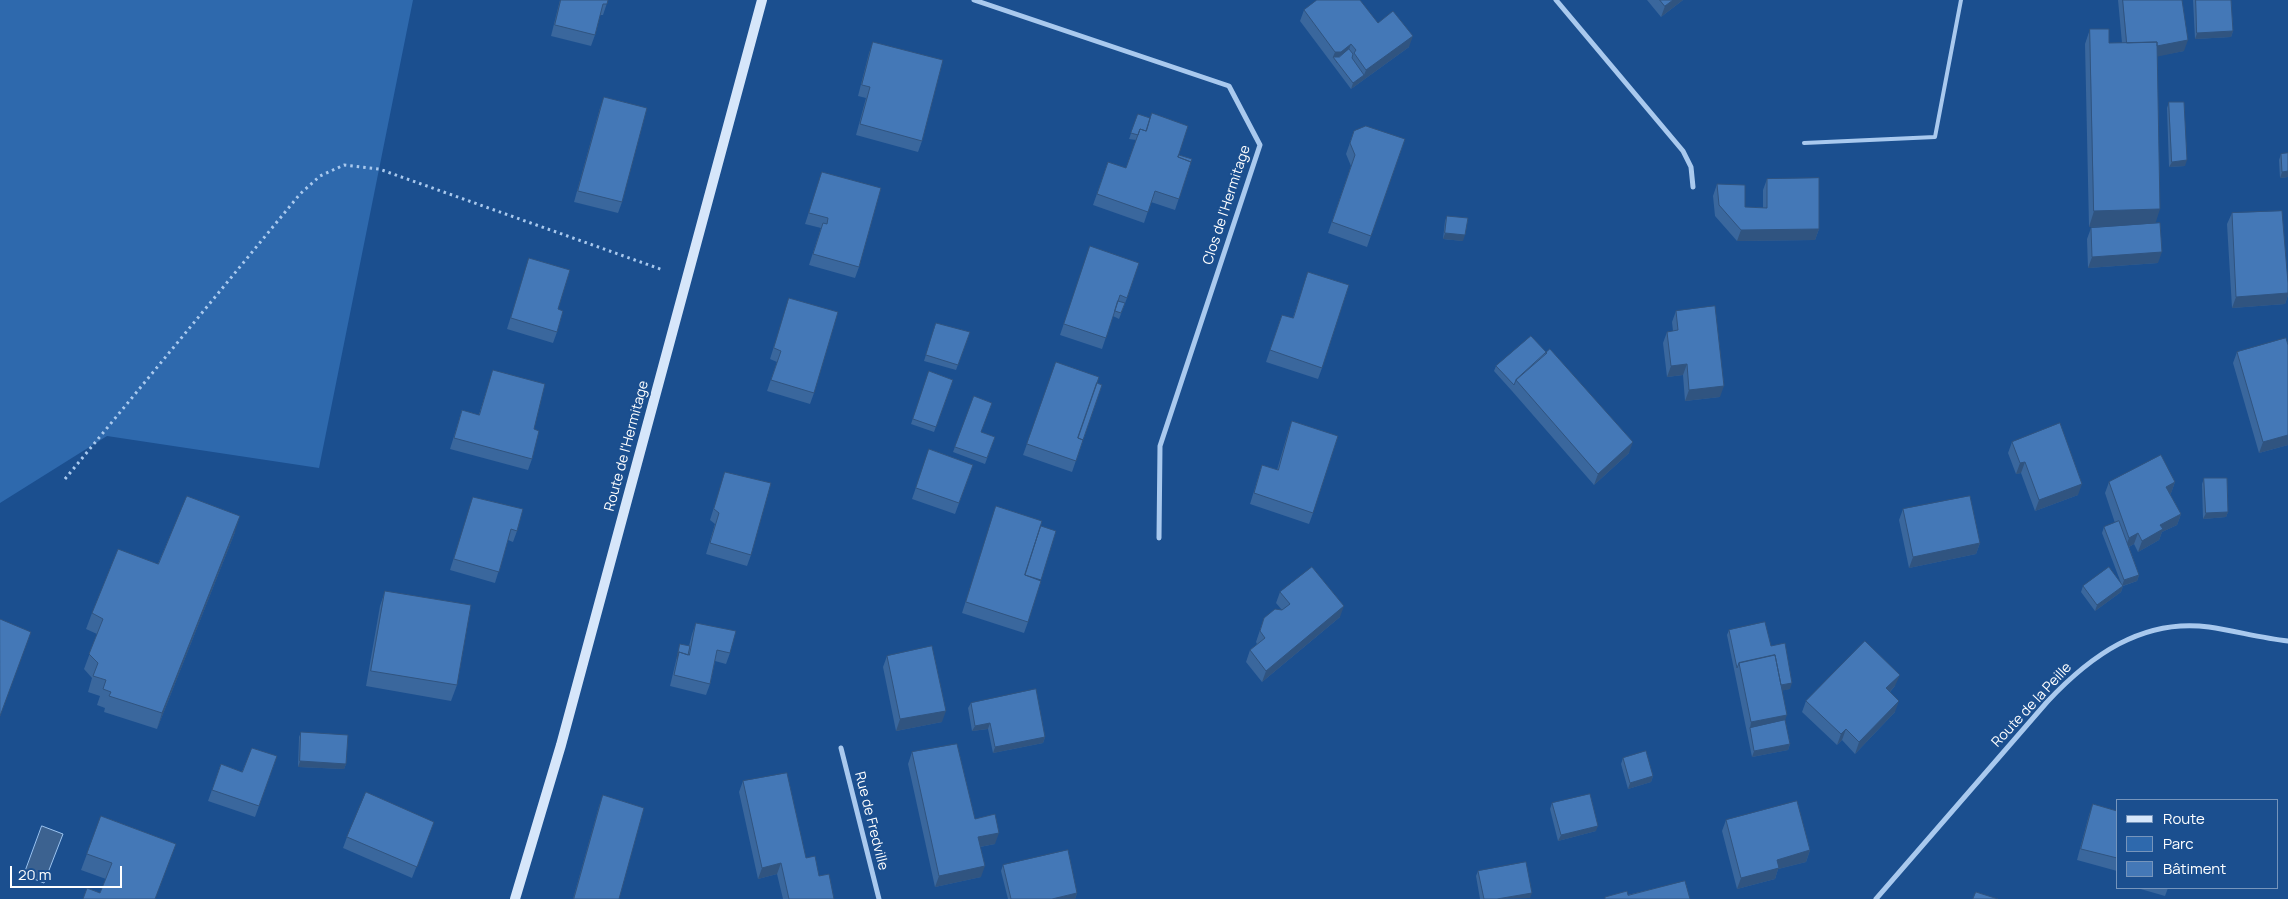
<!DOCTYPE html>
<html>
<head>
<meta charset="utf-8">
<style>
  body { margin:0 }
  #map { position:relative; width:2288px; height:899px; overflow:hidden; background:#1b4f8f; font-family:Manrope,sans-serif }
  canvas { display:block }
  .legend { position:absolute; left:2116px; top:799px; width:162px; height:90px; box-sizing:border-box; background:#1b4f8f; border:1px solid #7695bc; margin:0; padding:6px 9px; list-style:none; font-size:15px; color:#fff }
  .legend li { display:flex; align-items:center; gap:10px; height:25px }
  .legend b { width:25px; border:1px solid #7695bc }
  .scale { position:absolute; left:10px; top:866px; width:112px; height:22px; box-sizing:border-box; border:2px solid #fff; border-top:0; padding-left:6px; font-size:15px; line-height:18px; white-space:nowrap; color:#fff; -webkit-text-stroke:4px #1b4f8f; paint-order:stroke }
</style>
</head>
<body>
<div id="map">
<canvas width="2288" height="899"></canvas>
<ul class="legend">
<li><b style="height:6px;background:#d6e6fa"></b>Route</li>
<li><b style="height:14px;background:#2e69ad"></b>Parc</li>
<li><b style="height:14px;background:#4478b7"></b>Bâtiment</li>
</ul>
<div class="scale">20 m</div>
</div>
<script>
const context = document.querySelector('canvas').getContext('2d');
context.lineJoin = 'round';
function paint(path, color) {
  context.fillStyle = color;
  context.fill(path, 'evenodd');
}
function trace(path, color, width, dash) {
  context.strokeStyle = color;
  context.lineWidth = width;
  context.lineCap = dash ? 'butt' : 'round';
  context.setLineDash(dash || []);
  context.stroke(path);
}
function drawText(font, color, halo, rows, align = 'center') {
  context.font = font + ' Manrope,sans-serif';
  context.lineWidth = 4;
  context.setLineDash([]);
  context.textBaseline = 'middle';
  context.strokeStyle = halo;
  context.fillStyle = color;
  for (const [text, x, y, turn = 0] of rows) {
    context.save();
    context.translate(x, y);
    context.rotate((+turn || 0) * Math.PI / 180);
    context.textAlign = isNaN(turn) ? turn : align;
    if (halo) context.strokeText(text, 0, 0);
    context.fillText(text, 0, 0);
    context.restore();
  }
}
const green = new Path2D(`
  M0 0H413L319 468 107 436 0 503Z`);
const water = new Path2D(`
  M42 826 63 834 44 883 24 875Z`);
const path = new Path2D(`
  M65 479 300 194 320 176 344 165 379 169 663 270`);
const lane = new Path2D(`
  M1804 143 1935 137 1961 0`);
const street = new Path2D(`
  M974 0 1229 86 1260 145 1160 446 1159 538
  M1556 0 1683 151 1691 167 1693 187
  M841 748 879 899
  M1876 899 2047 702C2090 656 2142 618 2209 627 2236 631 2261 638 2288 641`);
const secondary = new Path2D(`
  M515 899 561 745 762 0`);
const wall = new Path2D(`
  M560 0H608L603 15H600L595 35 591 46 551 36Z
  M1647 0H1683L1661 17Z
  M2118 0H2182L2184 51 2157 56 2155 223 2158 263 2088 268 2087 239 2091 228 2122 226 2089 227 2085 44 2090 29 2109 43H2122Z
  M2193 0H2231L2233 31 2231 37 2195 39Z
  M1304 10 1378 23 1409 47 1351 89 1300 21Z
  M873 42 922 141 918 152 856 135 866 98 858 96 869 53Z
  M604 97 622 202 618 213 574 202 600 108Z
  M2169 102 2185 166 2169 167 2167 108Z
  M1138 114 1179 155 1191 162 1175 210 1151 202 1144 223 1093 205 1108 162 1126 168 1136 140 1129 139Z
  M1354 131 1405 139 1367 247 1328 233 1351 166 1346 154Z
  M2288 153V177L2280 178 2279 160 2281 154Z
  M822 172 859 267 855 278 809 265 821 228 805 224Z
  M1767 179 1819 229 1815 240 1737 241 1715 216 1713 196 1717 184 1745 207 1763 208V190Z
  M2232 213 2288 293V295L2285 304 2232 308 2227 224Z
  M1447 216 1463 241 1443 239 1445 221Z
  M1090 246 1127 298 1119 319 1113 316 1102 349 1060 335Z
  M529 258 558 309 557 332 553 343 507 329Z
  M789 298 814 393 810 404 767 391 777 362 770 359Z
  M1676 311 1720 397 1685 401 1683 375 1667 377 1663 343 1667 332 1673 331 1672 322Z
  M1282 315 1322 368 1318 379 1266 362Z
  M934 329 970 332 956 370 924 361Z
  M2288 345V445L2259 453 2233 363 2237 352Z
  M1547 353 1629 453 1594 485 1512 391 1494 371 1496 366Z
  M1056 362 1102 385 1072 472 1023 455Z
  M493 370 534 429 532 459 528 470 450 449 462 410 479 415Z
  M929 371 953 380 934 432 911 424Z
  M974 396 981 432 995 437 985 464 953 452Z
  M1292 421 1313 513 1309 524 1250 504 1262 465 1277 470 1288 432Z
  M2012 442 2078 495 2035 511 2021 473 2016 474 2008 453Z
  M929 449 973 465 955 514 912 499Z
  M725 472 751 555 747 566 706 554 715 524 710 520Z
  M2204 478 2228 512 2226 517 2203 519 2202 484Z
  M2109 482H2175L2171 493 2170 494 2181 514 2177 525 2162 532 2159 540 2138 552 2134 544 2129 547 2139 575 2137 581 2123 586 2121 592 2095 611 2081 592 2083 586 2121 583 2102 533 2104 527 2115 523 2105 493Z
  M473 497 517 531 513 542 508 540 495 583 450 570Z
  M996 506 1041 526 1028 622 1024 633 962 613Z
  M1903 509 1980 543 1976 554 1909 568 1899 520Z
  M235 532 157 729 104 712 105 708 97 705 100 696 88 692 92 678 84 669 97 634 86 629 92 613 158 564Z
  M385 591 457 685 451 701 366 686 380 606Z
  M1280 592 1340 617 1262 682 1246 662 1250 650 1257 644 1256 642 1264 618 1282 610 1276 603Z
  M696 623 730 653 726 664 715 661 710 684 706 695 670 686 680 644 689 646 692 634Z
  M1729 630 1771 646 1790 689 1782 690 1785 720 1790 744 1788 750 1752 757 1727 635Z
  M887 656 942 722 896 731 883 667Z
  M1895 686 1890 692 1895 712 1855 754 1842 740 1837 745 1802 712 1806 701Z
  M971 703 1045 737 1043 743 993 753 988 729 972 731 968 708Z
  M301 732 346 764 344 769 298 767 299 737Z
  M912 752 975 819 995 844 980 847 981 877 935 887 908 764Z
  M277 756 255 817 208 801 221 764 242 772Z
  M1623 758 1653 776 1651 782 1628 789 1621 764Z
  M743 781 806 858 834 899H783L777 874 758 879 739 792Z
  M603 795 619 899H573L599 806Z
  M1552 803 1596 831 1558 841 1550 809Z
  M2093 804 2117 811V871L2077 860 2089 815Z
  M101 816 176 844 100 893 106 879 81 870Z
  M1726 820 1810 850 1806 862 1778 869 1775 879 1737 889 1722 831Z
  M434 822 412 878 343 848 347 837Z
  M1003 865 1077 893 1075 899H1008L1001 871Z
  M1478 871 1530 898 1480 899 1476 876Z
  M2137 888H2168L2165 896Z`);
const shadedWall = new Path2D(`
  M1673 0H1683L1661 17 1665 6Z
  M2233 31 2231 37 2195 39 2197 33Z
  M1413 36 1409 47 1351 89 1353 83 1364 75 1366 70Z
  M2188 40 2184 51 2151 58 2128 48Z
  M1351 44 1347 55 1337 63 1333 57 1335 52Z
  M2187 160 2185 166 2169 167 2172 162Z
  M2288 171V177L2280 178 2282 172Z
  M2160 209 2155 225 2089 227 2094 211Z
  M1819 229 1815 240 1737 241 1741 230Z
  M1445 233 1465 235 1463 241 1443 239Z
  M2162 252 2158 263 2088 268 2092 257Z
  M2288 293V295L2285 304 2232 308 2236 297Z
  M1687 364 1683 375 1667 377 1671 366Z
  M1724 386 1720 397 1685 401 1689 390Z
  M2288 435V445L2259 453 2263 442Z
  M1633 442 1629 453 1594 485 1598 474Z
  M2025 462 2021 473 2016 474 2020 463Z
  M2175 482 2171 493 2162 498 2166 487Z
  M2082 484 2078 495 2035 511 2039 500Z
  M2228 512 2226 517 2203 519 2206 513Z
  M2181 514 2177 525 2162 532 2159 540 2138 552 2142 541 2160 525Z
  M240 516 235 532 157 729 162 713Z
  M2138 533 2134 544 2125 549 2129 538Z
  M1980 543 1976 554 1909 568 1913 557Z
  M2139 575 2137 581 2122 586 2124 580Z
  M2123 586 2121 592 2095 611 2097 605Z
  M1344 606 1340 617 1262 682 1266 671Z
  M1900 675 1895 686 1882 700 1886 688Z
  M1792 683 1790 689 1776 692 1778 686Z
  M1899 701 1895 712 1855 754 1859 742Z
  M946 711 942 722 896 731 900 719Z
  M1787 715 1783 726 1750 728 1751 722Z
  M990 723 988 729 972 731 975 726Z
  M1846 729 1842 740 1837 745 1841 734Z
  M1045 737 1043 743 993 753 995 747Z
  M1790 744 1788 750 1752 757 1754 751Z
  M300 761 346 764 344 769 298 767Z
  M1653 776 1651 782 1628 789 1630 783Z
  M1598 826 1596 831 1558 841 1561 835Z
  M999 833 995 844 974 848 978 837Z
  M1810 850 1806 862 1778 869 1775 879 1737 889 1741 878 1777 860Z
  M781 863 777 874 758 879 762 868Z
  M985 866 981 877 935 887 939 876Z
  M1077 893 1075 899H1052Z
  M1532 893 1530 898 1497 899Z`);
const building = new Path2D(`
  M561 0H608L607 4H603L595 35 555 25Z
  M1317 0H1360L1378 23 1393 11 1413 36 1366 70 1354 53 1356 50 1351 44 1341 52H1335L1304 10Z
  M1660 0H1673L1665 6Z
  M2123 0H2182L2188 40 2157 46V42L2127 43Z
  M2196 0H2231L2233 31 2197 33Z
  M2090 29H2109V43L2157 42 2160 209 2094 211Z
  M873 42 943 60 922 141 860 124 870 87 862 85Z
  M1349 49 1353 54 1352 58 1364 75 1353 83 1333 57H1339Z
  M604 97 647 108 622 202 578 191Z
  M2169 102H2184L2187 160 2172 162Z
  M1152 113 1188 126 1178 157 1191 162 1179 199 1155 191 1148 212 1097 194 1108 162 1126 168 1140 129 1146 131Z
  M1138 114 1150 118 1146 131 1140 129 1138 135 1131 133Z
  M1366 126 1405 139 1371 236 1332 222 1355 155 1350 143 1354 131Z
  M2288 153V171L2282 172 2281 154Z
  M1179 155 1192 159 1191 162 1178 157Z
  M822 172 881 188 859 267 813 254 823 223 827 224 828 218 809 213Z
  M1819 178V229L1741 230 1719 205 1717 184 1745 185V207L1767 208V179Z
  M2282 211 2288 283V293L2236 297 2232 213Z
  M1447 216 1468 218 1465 235 1445 233Z
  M2160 223 2162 252 2092 257 2091 228Z
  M1090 246 1139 263 1127 298 1120 295 1106 338 1064 324Z
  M529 258 570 270 558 309 563 311 557 332 511 318Z
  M1308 272 1349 285 1322 368 1270 350 1282 315 1293 318Z
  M789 298 838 312 814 393 771 380 781 351 774 348Z
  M1118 301 1125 303 1121 313 1115 311Z
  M1715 306 1724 386 1689 390 1687 364 1671 366 1667 332 1678 330 1676 311Z
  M936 323 970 332 958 365 926 355Z
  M1531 336 1547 353 1516 380 1514 385 1496 366Z
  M2286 338 2288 345V435L2263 442 2237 352Z
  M1550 349 1633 442 1598 474 1516 380Z
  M1056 362 1099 377 1078 438 1083 440 1076 461 1027 444Z
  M493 370 545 384 534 429 539 431 532 459 454 438 462 410 479 415Z
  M929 371 953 380 936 427 913 419Z
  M1097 383 1102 385 1083 440 1078 438Z
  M974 396 992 403 981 432 995 437 987 458 955 447Z
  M1292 421 1338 436 1313 513 1254 493 1262 465 1278 470Z
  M2060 423 2082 484 2039 500 2025 462 2020 463 2012 442Z
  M929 449 973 465 959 503 916 488Z
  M2161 455 2175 482 2166 487 2181 514 2160 525 2163 529 2142 541 2138 533 2129 538 2109 482Z
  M725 472 771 483 751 555 710 543 719 513 714 509Z
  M2204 478H2227L2228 512 2206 513Z
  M187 496 240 516 162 713 109 696 111 692 103 689 106 680 93 676 98 663 89 654 103 619 92 613 118 549 158 564Z
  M1970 496 1980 543 1913 557 1903 509Z
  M473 497 523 509 517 531 511 529 499 572 454 559Z
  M996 506 1042 521 1025 575 1041 581 1028 622 966 602Z
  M2119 521 2139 575 2124 580 2104 527Z
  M1041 526 1056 531 1041 580 1025 575Z
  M1312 567 1344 606 1266 671 1250 650 1265 638 1260 631 1264 618 1275 609 1282 610 1290 604 1280 592Z
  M2109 567 2123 586 2097 605 2083 586Z
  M385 591 471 605 457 685 371 671Z
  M0 619 31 632 0 716Z
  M1765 622 1771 646 1785 643 1792 683 1781 685 1775 655 1739 663 1737 668 1729 630Z
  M696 623 736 631 730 653 717 650 710 684 674 675 679 652 689 655Z
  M1865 641 1900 675 1886 688 1899 701 1859 742 1846 729 1841 734 1806 701Z
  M680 644 690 646 688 655 679 652 677 658Z
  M932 646 946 711 900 719 887 656Z
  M1775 655 1787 715 1751 722 1739 663Z
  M1036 689 1045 737 995 747 990 723 975 726 971 703Z
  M1785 720 1790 744 1754 751 1750 728Z
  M301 732 348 735 346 764 300 761Z
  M957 744 975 819 995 814 999 833 978 837 985 866 939 876 912 752Z
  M252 748 277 756 259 806 212 790 221 764 242 772Z
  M1646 751 1653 776 1630 783 1623 758Z
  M787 773 806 858 815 856 819 876 829 874 834 899H789L781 863 762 868 743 781Z
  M366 792 434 822 417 867 347 837Z
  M1590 794 1598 826 1561 835 1552 803Z
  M603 795 644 808 619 899H574Z
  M1797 801 1810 850 1777 860 1779 868 1741 878 1726 820Z
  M2093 804 2117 811V858L2081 849Z
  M101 816 176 844 155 899H83L87 888 100 893 112 863 87 854Z
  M1068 850 1077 893 1052 899H1011L1003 865Z
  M1526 862 1532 893 1497 899H1484L1478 871Z
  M1685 881 1690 899H1605V897L1627 891 1628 895Z
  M1976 892 1998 899H1973Z`);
const streetNames = [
  ["Clos de l'Hermitage",1227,205,-72],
  ["Route de l'Hermitage",627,446,-75],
  ["Route de la Peille",2032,705,-47],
  ["Rue de Fredville",871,821,76]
];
paint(green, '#2e69ad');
paint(water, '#3c6290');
trace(water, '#9cc4f0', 1);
trace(path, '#a9c9ee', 3, [2.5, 4]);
trace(lane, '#a9c9ee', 4);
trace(street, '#a9c9ee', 5);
trace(secondary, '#d6e6fa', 10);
paint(wall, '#3a679d');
paint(shadedWall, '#305480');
paint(building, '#4478b7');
trace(building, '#305480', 1);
drawText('14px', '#fff', '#1b4f8f', streetNames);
</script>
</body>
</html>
